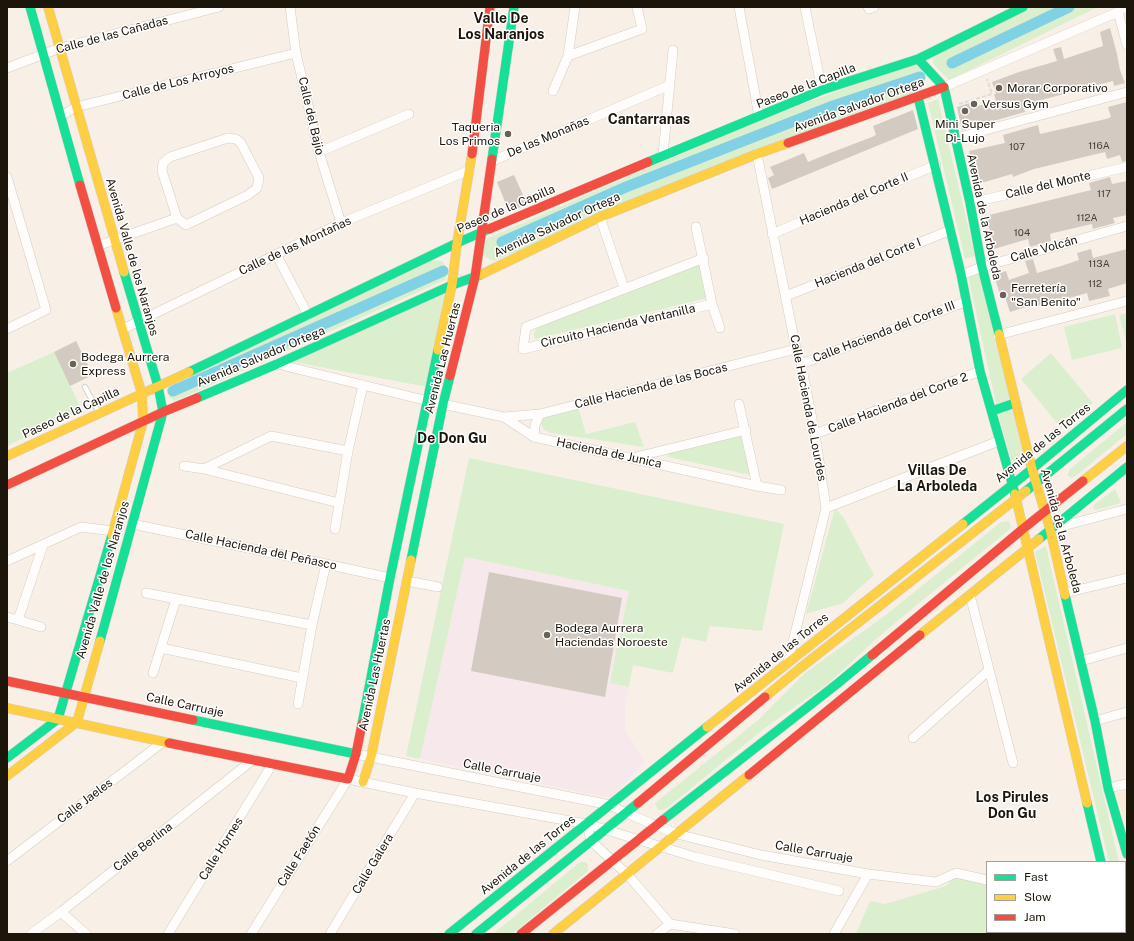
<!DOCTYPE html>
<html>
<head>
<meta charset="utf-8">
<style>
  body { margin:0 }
  #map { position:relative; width:1134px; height:941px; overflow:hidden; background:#f8f0e7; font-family:"Public Sans",sans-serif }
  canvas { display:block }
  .frame { position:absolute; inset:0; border:8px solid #1c150a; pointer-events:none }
  .legend { position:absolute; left:986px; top:861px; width:140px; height:72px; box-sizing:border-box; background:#fff; border:1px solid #a4a19d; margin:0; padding:5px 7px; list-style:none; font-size:12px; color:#1c150a }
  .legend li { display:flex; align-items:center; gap:8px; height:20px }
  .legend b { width:20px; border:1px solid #a4a19d }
</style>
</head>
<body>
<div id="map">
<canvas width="1134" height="941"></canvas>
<div class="frame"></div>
<ul class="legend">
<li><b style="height:5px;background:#16e098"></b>Fast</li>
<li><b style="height:5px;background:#ffcf43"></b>Slow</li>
<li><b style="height:5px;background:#f24e42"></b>Jam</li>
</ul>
</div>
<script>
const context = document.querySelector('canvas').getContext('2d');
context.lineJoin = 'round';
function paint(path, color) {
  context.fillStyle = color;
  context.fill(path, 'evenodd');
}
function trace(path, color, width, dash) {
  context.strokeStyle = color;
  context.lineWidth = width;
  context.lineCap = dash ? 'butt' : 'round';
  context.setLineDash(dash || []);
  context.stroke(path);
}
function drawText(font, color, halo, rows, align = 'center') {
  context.font = font + ' "Public Sans",sans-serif';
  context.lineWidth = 3;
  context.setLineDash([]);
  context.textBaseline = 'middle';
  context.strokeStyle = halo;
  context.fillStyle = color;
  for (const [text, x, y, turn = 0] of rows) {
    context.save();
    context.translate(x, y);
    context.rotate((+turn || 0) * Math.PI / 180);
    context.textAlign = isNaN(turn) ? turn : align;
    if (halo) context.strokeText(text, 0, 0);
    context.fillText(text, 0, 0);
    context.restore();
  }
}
const commercial = new Path2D(`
  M465 557 629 591 618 641 610 683 629 687 625 702V729L645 762 611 798 420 759Z`);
const built = new Path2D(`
  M1127 790V833L1117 793Z`);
const green = new Path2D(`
  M1025 7H1098L949 80 935 66 932 58Z
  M910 64 922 69 925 79 921 92 494 261 485 257 482 248 488 238 752 123Z
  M938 99 975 256 965 259 928 103Z
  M432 260 442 261 449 272 445 280 175 401 170 398 166 389Z
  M700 264 708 298 540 338 535 339C532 334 535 331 538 327Z
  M979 272 1010 400 996 404 968 276Z
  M447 293 428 387 288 361Z
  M1127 313V344L1119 315Z
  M1115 314 1122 348 1072 360 1064 327Z
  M54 352 82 410 7 446V373Z
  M1051 353 1093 403 1061 428 1021 379Z
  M578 407 586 434 635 422 644 447 551 433 544 430 541 423 545 415Z
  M1012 409 1025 464 1013 467 998 414Z
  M1127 422V434L1077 475 1072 478 1067 475 1070 469Z
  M743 434 755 476 668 457V452Z
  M469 458 784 524 762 631 710 626 706 642 682 637 673 673 633 665 629 687 610 683 618 641 629 591 465 557 420 759 406 756Z
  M1115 489 1121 503 1096 510 1093 508 1094 505Z
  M835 508 844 518 874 575 843 603 806 614Z
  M1009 521 1011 527 1009 530 924 599 875 640 829 683 765 728 667 808 662 810H658L655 803 757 721 805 673 887 614 1001 522Z
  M1046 546 1119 862H1109L1035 552Z
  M580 862H586L588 864V871L512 934H493Z
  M955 877 987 884V932H1125V927L1127 928V934H856L870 901 885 904 946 886Z`);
const canal = new Path2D(`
  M952 63 1069 7
  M502 242 626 187 830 107 920 77
  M173 391 443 271`);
const building = new Path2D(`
  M1110 28 1117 54 1120 70 1125 83 1114 86 1113 81 1105 83 1023 105 1025 112 962 130 957 107 976 101 978 106 996 101 994 94H996L992 82 1019 72 1057 61 1053 49 1061 47 1064 59 1103 46 1100 32Z
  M1127 102V161L1122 162 1120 155 1107 159 1105 152 1034 169 1013 177 1012 174 978 184 969 151 1005 143 1003 135 1038 125 1040 134 1106 119 1111 117 1108 107Z
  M913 110 918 129 772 189 768 178 774 175 770 167 804 153 808 162 830 153 872 137 876 135 873 126Z
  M514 175 527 204 509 212 497 182Z
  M1110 177 1112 184 1127 181V215L1113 218 1115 223 1093 229 1092 224 1053 233 1050 234 1051 241 1030 247 1028 239 994 249 989 227H988L985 216 1091 190 1089 183Z
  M1091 249 1093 258 1127 249V283L1108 289 1110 296 1089 301 1087 293 1052 303 1023 308 1010 312 1005 297 1001 298 994 275 1006 271 1009 280 1029 273 1025 261 1033 259 1037 273 1061 266 1079 260 1077 253Z
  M76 341 93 375 70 386 54 352Z
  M489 572 622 598 605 697 471 671Z`);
const path = new Path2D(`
  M959 104 992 94 987 79`);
const lane = new Path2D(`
  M85 387 99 413`);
const street = new Path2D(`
  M290 7 296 53 319 152 341 223
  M739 7 759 116
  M805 7 822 90
  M868 7 869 9 874 7
  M1118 12 1127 45
  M568 56 642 29 637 7
  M7 68 60 48 219 7
  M944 87 1118 12 1125 7
  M553 91 568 56 575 7
  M61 116 76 107 296 53
  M228 138 236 139 241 143 259 178 257 188 248 195 186 225 177 218 162 171 163 163 170 157Z
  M956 138 1127 92
  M319 152 409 114
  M757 154 796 349 801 364 815 434 826 508 788 662
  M663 155 673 50
  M492 161 670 85
  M7 177 46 310 7 329
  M970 203 1127 167
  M600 217 624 288
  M696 227 712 304 720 328
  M772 234 936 165
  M97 246 177 218
  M276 254 308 315
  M704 258 526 327 523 349 712 304
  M961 275 982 267 1127 226
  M786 296 951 230
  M123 329 341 223 470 170
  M998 335 1127 301
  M277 364 428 401 504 417 534 437 757 486 781 490
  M801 364 967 301
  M739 404 757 486
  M504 417 540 414 796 349
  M815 434 980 371
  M534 437 535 425 540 414
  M636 457 746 430
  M184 466 204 469 339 503
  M204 469 271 436 348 451
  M826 508 999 441
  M132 524 326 564 390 578
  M1055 528 1127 509
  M335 529 348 451 363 385
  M7 561 81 527 113 531
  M407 581 438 587
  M146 593 312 625
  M1065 593 1127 578
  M970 595 1013 763
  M7 617 18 620 43 545
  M18 620 41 627
  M161 648 302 678
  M1081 661 1127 648
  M153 673 176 599
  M298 704 312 625 326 564
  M1095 721 1127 712
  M913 738 988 671
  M356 754 610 805 626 813 677 834 761 855 868 874 936 882 956 873 987 880
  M1108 788 1127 784
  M587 824 591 841 627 874 670 924 735 934
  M7 861 163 742
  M61 912 86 934
  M31 934 61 912 254 759
  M168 934 273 763
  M251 934 348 779 415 793 587 824 695 857 839 891
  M330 934 415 793
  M657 934 670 924
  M834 934 868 874`);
const fast = new Path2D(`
  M30 7 80 185
  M918 59 944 87 970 203 982 267 999 334
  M918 97 961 274 980 371 1015 494
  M492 159 514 7
  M648 162 822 90 918 59 1023 7
  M189 372 457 243 489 229
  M197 398 277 364 452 285 480 275
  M992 411 1015 403
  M1026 491 1127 409
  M963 524 1032 469 1127 390
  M1039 539 1127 467
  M411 560 443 404 450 376
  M1065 595 1095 721 1108 788 1127 854
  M100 641 163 412 158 386 124 272
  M58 719 112 535
  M193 720 356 754
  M362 724 390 578 438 350
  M7 758 58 719
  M1087 803 1101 862
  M663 820 837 684 872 655
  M1125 921 1127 922
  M449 934 707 727
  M476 934 638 803`);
const slow = new Path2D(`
  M48 7 124 272
  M480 275 600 217 757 154 788 143
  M999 334 1032 469 1050 529 1065 595
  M438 350 452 285 457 243 472 154
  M7 456 189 372
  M1083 481 1127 446
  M1015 494 1087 803
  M112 535 143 422 142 394 116 308
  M920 635 1039 539
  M765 697 799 669 1026 491
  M7 708 169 743
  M707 727 963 524
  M7 776 77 722 100 641
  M363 782 371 757 411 560
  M553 934 749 775`);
const jam = new Path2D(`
  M788 143 944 87
  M472 154 490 7
  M80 185 116 308
  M489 229 648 162
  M450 376 475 277 492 159
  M7 485 163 412 197 398
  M872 655 1024 528 1083 481
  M7 681 193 720
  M169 743 348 779 356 754 362 724
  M749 775 920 635
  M638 803 765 697
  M521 934 663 820`);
const markers = [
  [999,88,4,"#696257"],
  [974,104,4,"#696257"],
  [965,111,4,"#696257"],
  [508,134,4,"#696257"],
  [1003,295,4,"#696257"],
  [73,364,4,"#696257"],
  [547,635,4,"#696257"]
];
const numberNames = [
  ["116A",1099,146],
  ["107",1017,147],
  ["117",1104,194],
  ["112A",1087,218],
  ["104",1022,233],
  ["113A",1099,264],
  ["112",1095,284]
];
const streetNames = [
  ["Calle de las Cañadas",112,35,-15],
  ["Calle de Los Arroyos",178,82,-14],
  ["Paseo de la Capilla",806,86,-21],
  ["Avenida Salvador Ortega",859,105,-20],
  ["Calle del Bajio",311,116,77],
  ["De las Monañas",548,137,-23],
  ["Calle del Monte",1048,185,-13],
  ["Hacienda del Corte II",854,199,-23],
  ["Paseo de la Capilla",506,209,-23],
  ["Avenida de la Arboleda",984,217,78],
  ["Avenida Salvador Ortega",557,225,-25],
  ["Calle de las Montañas",295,246,-25],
  ["Calle Volcán",1044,249,-16],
  ["Avenida Valle de los Naranjos",132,257,74],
  ["Hacienda del Corte I",868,263,-22],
  ["Circuito Hacienda Ventanilla",618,326,-13],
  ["Calle Hacienda del Corte III",884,332,-21],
  ["Avenida Salvador Ortega",261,357,-23],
  ["Avenida Las Huertas",443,358,-76],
  ["Calle Hacienda de las Bocas",651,386,-14],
  ["Calle Hacienda del Corte 2",898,403,-21],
  ["Calle Hacienda de Lourdes",808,408,79],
  ["Paseo de la Capilla",71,413,-25],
  ["Avenida de las Torres",1043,443,-39],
  ["Hacienda de Junica",609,453,12],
  ["Avenida de la Arboleda",1061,531,75],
  ["Calle Hacienda del Peñasco",261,550,12],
  ["Avenida Valle de los Naranjos",103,580,-74],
  ["Avenida de las Torres",781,653,-39],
  ["Avenida Las Huertas",375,675,-78],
  ["Calle Carruaje",185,705,12],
  ["Calle Carruaje",502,771,11],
  ["Calle Jaeles",85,801,-37],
  ["Calle Berlina",143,847,-38],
  ["Calle Hornes",221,849,-58],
  ["Calle Carruaje",814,852,10],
  ["Avenida de las Torres",528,855,-39],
  ["Calle Faetón",299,856,-58],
  ["Calle Galera",373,864,-59]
];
const poiNames = [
  ["Morar Corporativo",1007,88],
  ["Versus Gym",982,104],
  ["Mini Super",965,124,"center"],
  ["Di-Lujo",965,138,"center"],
  ["Taqueria",500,127,"right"],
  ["Los Primos",500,141,"right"],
  ["Ferretería",1011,288],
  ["\"San Benito\"",1011,302],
  ["Bodega Aurrera",81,357],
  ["Express",81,371],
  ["Bodega Aurrera",555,628],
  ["Haciendas Noroeste",555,642]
];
const quarterNames = [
  ["Valle De",501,19],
  ["Los Naranjos",501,35],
  ["Cantarranas",649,120],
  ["De Don Gu",452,439],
  ["Villas De",937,471],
  ["La Arboleda",937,487],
  ["Los Pirules",1012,798],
  ["Don Gu",1012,814]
];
paint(commercial, '#f7e8ec');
paint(built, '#fbead8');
paint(green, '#dbefcf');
trace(canal, '#80d1e3', 11);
paint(building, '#d3cbc2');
trace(lane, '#d4ccc2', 6);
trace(street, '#d4ccc2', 10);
trace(fast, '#d4ccc2', 10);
trace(slow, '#d4ccc2', 10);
trace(jam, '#d4ccc2', 10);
trace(path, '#dedbd8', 2, [4, 2]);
trace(lane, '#fefdfb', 4.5);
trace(street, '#fefdfb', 9);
trace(fast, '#16e098', 9);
trace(slow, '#ffcf43', 9);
trace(jam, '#f24e42', 9);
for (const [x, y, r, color] of markers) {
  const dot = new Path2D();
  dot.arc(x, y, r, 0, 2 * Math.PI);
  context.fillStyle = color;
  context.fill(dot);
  trace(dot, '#fff', 1.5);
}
drawText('10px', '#4a4238', null, numberNames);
drawText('12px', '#1c150a', '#fff', streetNames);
drawText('12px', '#1c150a', '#fff', poiNames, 'left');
drawText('bold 14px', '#1c150a', '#fff', quarterNames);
</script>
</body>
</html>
